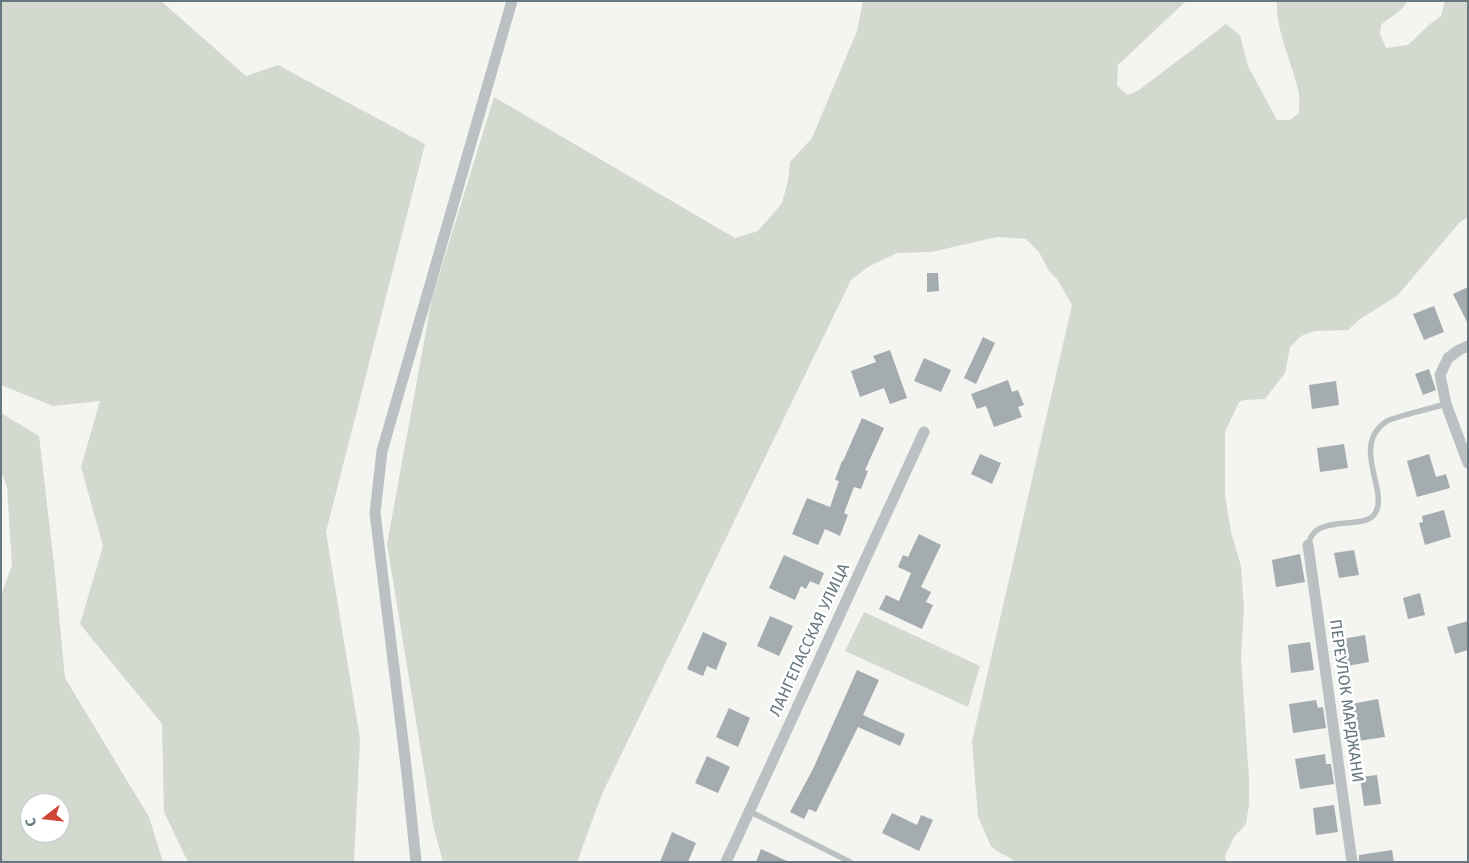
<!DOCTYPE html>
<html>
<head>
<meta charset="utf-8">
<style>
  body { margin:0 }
  #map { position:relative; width:1469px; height:863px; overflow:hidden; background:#f4f4f1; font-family:"Fira Sans",sans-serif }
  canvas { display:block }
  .frame { position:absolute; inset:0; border:2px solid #66777f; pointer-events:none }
  .north { position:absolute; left:20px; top:793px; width:50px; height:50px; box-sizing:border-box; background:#fff; border:1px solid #c2c9cc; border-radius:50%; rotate:254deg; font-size:14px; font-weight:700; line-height:20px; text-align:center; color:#66777f }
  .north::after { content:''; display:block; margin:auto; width:18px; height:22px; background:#cf4536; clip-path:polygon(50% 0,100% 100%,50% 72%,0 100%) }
</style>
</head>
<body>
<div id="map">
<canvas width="1469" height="863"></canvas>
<div class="frame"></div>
<div class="north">С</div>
</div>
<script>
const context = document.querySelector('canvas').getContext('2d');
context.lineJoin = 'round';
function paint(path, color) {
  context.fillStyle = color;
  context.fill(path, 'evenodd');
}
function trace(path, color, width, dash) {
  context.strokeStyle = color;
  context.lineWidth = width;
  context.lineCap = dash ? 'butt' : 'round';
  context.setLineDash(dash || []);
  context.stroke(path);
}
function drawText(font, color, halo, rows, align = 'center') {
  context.font = font + ' "Fira Sans",sans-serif';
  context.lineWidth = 5;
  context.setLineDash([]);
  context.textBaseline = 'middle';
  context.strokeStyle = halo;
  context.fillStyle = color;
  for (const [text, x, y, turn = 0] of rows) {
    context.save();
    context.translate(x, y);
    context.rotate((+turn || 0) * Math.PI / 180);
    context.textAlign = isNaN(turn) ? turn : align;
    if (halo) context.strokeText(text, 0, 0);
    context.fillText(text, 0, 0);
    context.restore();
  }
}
const green = new Path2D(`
  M1 1H161L246 76 278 65 425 144 326 532 360 739 354 862H188L164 812 162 724 80 624 103 546 81 467 100 401 53 406 1 385Z
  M863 1H1186L1118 65 1117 86 1128 95 1139 90 1226 24 1240 35 1248 66 1277 120H1290L1299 113C1299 105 1300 96 1298 89 1291 60 1276 32 1277 1H1407C1402 13 1389 17 1381 25L1380 34 1386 48 1408 45 1430 24 1441 16 1445 1H1468V217L1460 222 1397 296 1360 319 1348 330 1315 331 1301 336 1290 347 1285 373 1265 399 1245 400 1239 402 1225 432V495L1231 532 1241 566 1244 608 1241 657 1249 779V804L1246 824 1234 837 1225 856 1226 862H1017L997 851 991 846 978 817 972 741 1072 305 1057 279 1049 271 1039 252 1026 239 997 237 931 252 897 253 868 267 851 280 602 794 577 862H443L433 825 387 544 432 298 494 97 735 238 758 231 782 203 788 181 790 162 812 138 857 31Z
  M1 413 39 436 54 564 65 678 149 817 163 862H1V595L12 565 7 487 1 471ZM30 803H60V833H30Z
  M864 612 980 666 968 707 845 651Z`);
const building = new Path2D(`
  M927 273H938L939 291 927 292Z
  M1468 287V324L1453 294Z
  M1434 306 1444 332 1424 340 1413 314Z
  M983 337 995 343 976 384 964 378Z
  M890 350 907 398 890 404 884 388 860 397 851 371 876 362 873 356Z
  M924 358 951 370 941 392 914 381Z
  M1429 369 1436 390 1423 395 1415 374Z
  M1008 380 1012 392 1018 390 1024 405 1018 407 1022 417 994 427 986 406 977 409 971 394Z
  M1336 381 1339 405 1312 409 1309 385Z
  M862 418 884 428 865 470 868 471 861 489 854 487 844 513 848 515 840 536 825 529 818 545 792 534 807 498 830 507 839 481 835 480 842 461H843Z
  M1344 444 1348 468 1320 472 1317 448Z
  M980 454 1001 463 992 484 971 474Z
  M1429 454 1436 477 1446 474 1450 488 1417 497 1407 461Z
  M1444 510 1451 537 1425 545 1419 523 1423 522 1422 516Z
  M919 534 941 545 921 587 931 592 926 602 933 605 922 629 879 609 886 595 899 601 911 573 898 567 903 555 908 557Z
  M1354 550 1359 575 1339 578 1334 553Z
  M1300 554 1305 582 1276 587 1272 560Z
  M784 555 824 573 819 585 810 581 806 589 801 586 795 600 769 588Z
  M1420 593 1425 615 1408 619 1403 598Z
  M770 616 793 626 779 656 757 646Z
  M1468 621V650L1455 654 1447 627Z
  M703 632 727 643 716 670 707 666 703 676 687 669Z
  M1365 635 1369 662 1347 666 1342 639Z
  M1310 642 1314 670 1291 673 1288 645Z
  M857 670 879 680 863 715 905 734 900 746 858 727 816 812 809 809 804 819 790 812 813 769Z
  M1378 699 1385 737 1358 741 1351 704Z
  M1316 700 1318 708 1323 707 1326 728 1293 733 1289 704Z
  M729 708 750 718 738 747 716 737Z
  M1325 754 1326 764H1331L1334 784 1300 789 1295 759Z
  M707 756 730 767 718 793 695 783Z
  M1377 775 1381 804 1364 806 1360 777Z
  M1334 805 1338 832 1316 835 1313 808Z
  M892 813 917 825 921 815 933 820 919 851 882 833Z
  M672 832 696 843 688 862H660Z
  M761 849 789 862H756Z
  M1392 850 1394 862H1359V855Z`);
const lane = new Path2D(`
  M1308 545C1310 541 1310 537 1313 534 1321 523 1343 524 1356 522 1362 521 1368 521 1373 516 1393 495 1348 446 1387 421 1393 418 1399 417 1405 415 1419 411 1432 408 1446 404
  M749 811 850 862`);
const street = new Path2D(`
  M1468 346 1459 350 1448 358 1440 375 1446 404 1468 463
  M1308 545 1352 862
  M416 862 407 774 375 513 382 451 512 1
  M726 862 924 432`);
const streetNames = [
  ["ЛАНГЕПАССКАЯ УЛИЦА",810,640,-65],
  ["ПЕРЕУЛОК МАРДЖАНИ",1346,701,82]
];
paint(green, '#d4d9d0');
paint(building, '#a4acaf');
trace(lane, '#bbc0c2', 5.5);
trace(street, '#bbc0c2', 11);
drawText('16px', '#66777f', '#fff', streetNames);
</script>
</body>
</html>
